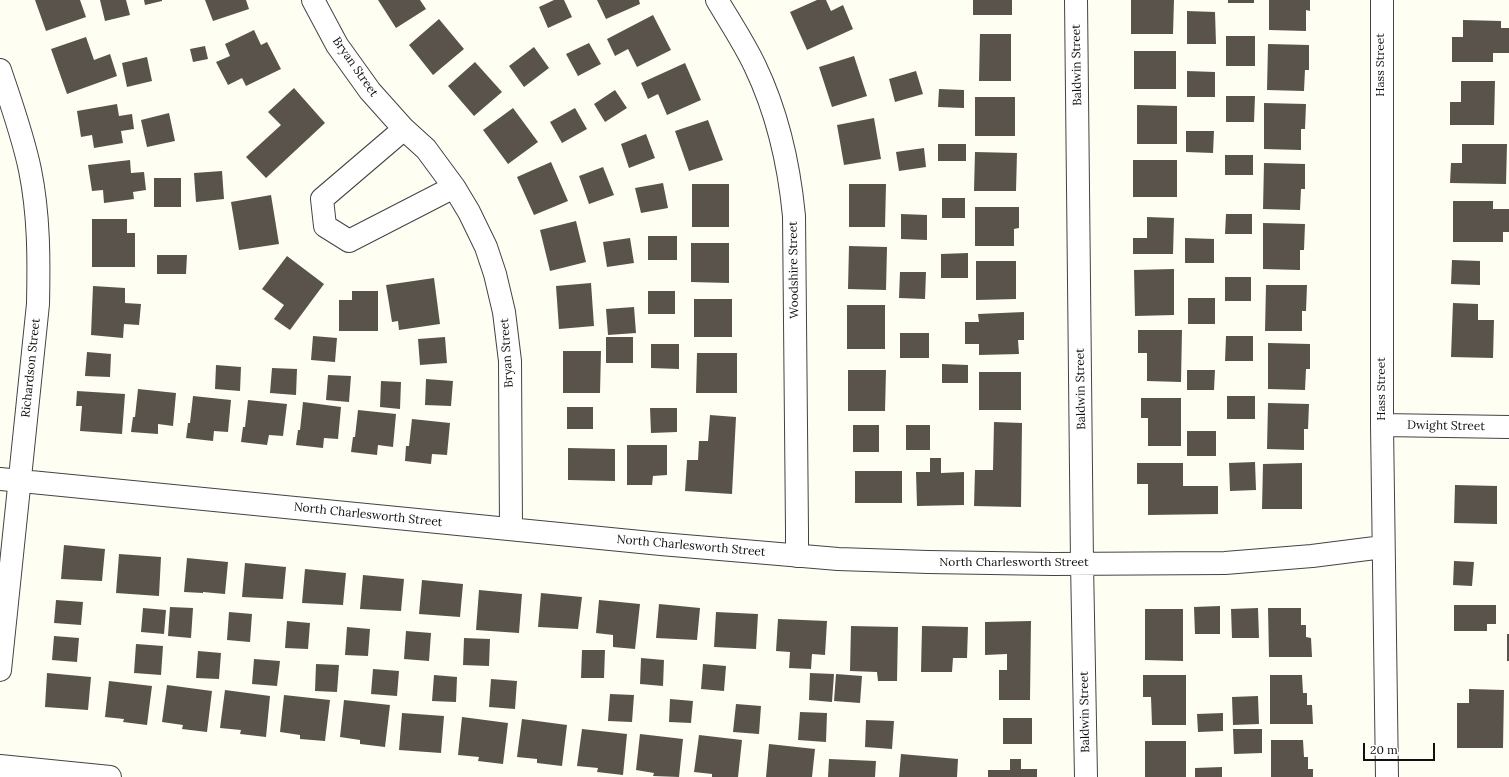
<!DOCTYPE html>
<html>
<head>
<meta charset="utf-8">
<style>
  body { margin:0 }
  #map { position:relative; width:1509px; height:777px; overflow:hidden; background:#fffef3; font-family:Lora,serif }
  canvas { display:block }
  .scale { position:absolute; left:1363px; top:743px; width:72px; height:18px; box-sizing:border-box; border:2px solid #101010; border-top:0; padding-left:5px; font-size:12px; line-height:14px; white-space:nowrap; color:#101010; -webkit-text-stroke:3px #fff; paint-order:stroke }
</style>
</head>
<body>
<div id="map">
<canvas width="1509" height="777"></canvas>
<div class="scale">20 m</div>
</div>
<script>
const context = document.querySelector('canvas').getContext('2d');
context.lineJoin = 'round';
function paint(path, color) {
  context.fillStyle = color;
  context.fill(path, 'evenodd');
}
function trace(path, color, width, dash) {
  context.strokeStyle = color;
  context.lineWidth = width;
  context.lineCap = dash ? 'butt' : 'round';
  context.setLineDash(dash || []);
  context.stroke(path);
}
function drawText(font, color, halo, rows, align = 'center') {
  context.font = font + ' Lora,serif';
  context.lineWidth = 4;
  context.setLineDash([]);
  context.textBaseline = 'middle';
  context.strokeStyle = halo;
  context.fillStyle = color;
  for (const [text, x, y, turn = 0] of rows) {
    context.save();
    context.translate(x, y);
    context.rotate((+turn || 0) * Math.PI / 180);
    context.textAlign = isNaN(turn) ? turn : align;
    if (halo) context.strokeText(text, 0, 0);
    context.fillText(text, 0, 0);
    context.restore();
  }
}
const building = new Path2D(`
  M35 0H80L86 17 46 31Z
  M100 0H126L130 15 105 21Z
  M144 0H162V1L145 5Z
  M205 0H246L249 9 213 21Z
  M378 0H420L426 9 396 28Z
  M554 0H564L572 17 548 28 539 7Z
  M597 0H639L640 4 606 19Z
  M817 0H826L831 11 843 5 853 29 807 50 790 12Z
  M973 0H1012V15H973Z
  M1131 0H1174L1173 34H1131Z
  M1228 0H1254V3H1228Z
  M1269 0H1310V11L1306 10V31L1269 30Z
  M1187 11 1215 12 1216 44H1187Z
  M653 15 671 50 637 67 628 49 615 56 607 39Z
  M439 19 464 49 433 75 409 45Z
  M1463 20 1501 21V28H1509V53H1493V62H1452V37H1463Z
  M254 30 261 45 267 42 281 69 246 86 242 78 228 85 216 62 230 56 225 44Z
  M980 34H1011V81H979Z
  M1226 36H1255V66H1226Z
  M86 37 94 60 110 54 117 76 67 94 51 49Z
  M589 43 601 64 578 76 566 54Z
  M1268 44 1309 45V70H1305L1304 91 1267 90Z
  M205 46 208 59 193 62 190 49Z
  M534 47 549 68 524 87 509 66Z
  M1134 51H1176V89H1134Z
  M854 56 867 96 832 107 819 67Z
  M147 57 152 81 127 87 122 63Z
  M475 62 502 92 474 116 448 86Z
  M685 63 701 100 667 115 658 94 648 99 641 83Z
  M916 71 923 94 895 102 889 79Z
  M1187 71 1215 72V97H1187Z
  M1461 81H1495L1494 125H1450V102H1461Z
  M294 88 325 123 266 178 246 157 281 125 268 112Z
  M939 89 964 90V108L938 107Z
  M615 90 627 108 605 122 594 104Z
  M1226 96H1255L1254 122H1226Z
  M975 97H1015V136H975Z
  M1264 103 1306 104 1305 129H1301V150L1264 149Z
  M117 104 119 116 132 114 134 129 121 131 123 143 94 148 92 135 81 137 77 111Z
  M1137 105 1177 106V144H1137Z
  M513 108 538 142 508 164 483 130Z
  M575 108 587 129 562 143 550 122Z
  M169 113 175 141 147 147 141 120Z
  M874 118 881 159 844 165 837 125Z
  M708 120 723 160 689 171 675 131Z
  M1186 131H1214L1213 153 1186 152Z
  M646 134 655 158 629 168 621 144Z
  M938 144H966V161H938Z
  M1462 144H1507L1506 184 1450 183 1451 163H1462Z
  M924 148 926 167 899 171 896 152Z
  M975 152 1017 153 1016 191H974Z
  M1225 155H1253V175H1225Z
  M130 160 131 173 144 172 146 190 133 192 134 199 104 203 103 190 92 191 88 165Z
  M1133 160H1177V197H1133Z
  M551 162 568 201 534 215 517 177Z
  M1264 163 1305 164V189H1301L1300 210 1263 209Z
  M603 167 614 195 589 204 579 176Z
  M222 171 224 199 196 202 194 173Z
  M154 178H181V207H154Z
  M663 183 668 208 641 213 635 188Z
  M692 184H729V227H692Z
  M849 184H886L885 227H849Z
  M271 195 279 244 239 250 231 202Z
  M942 198H965V218H942Z
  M1453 201H1493V209H1509V232H1503V242H1453Z
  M975 207H1019V228L1014 229V246H975Z
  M901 214 927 215V240L901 239Z
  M1226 214H1252V234H1225Z
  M1147 217 1174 218 1173 254H1133V238H1147Z
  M92 219H127V233H135V267H92Z
  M576 221 586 262 550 271 540 230Z
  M1263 223 1305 224 1304 250H1300V270L1263 269Z
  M648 236H677V260H648Z
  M630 238 634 263 607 267 603 242Z
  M1185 238 1214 239V263H1185Z
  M691 243H729V283L691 282Z
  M849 246 887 247 886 290 848 289Z
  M968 253V278H941V254Z
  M157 255H187L186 274H157Z
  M287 256 324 284 290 330 274 319 284 305 262 289Z
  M1452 260 1480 261V285L1451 284Z
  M976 261H1016V299L976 300Z
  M1174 269V315L1135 316 1134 270Z
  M900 272H926L925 299 899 298Z
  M1225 277H1251V301H1225Z
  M434 278 440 324 399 330 398 321 392 322 386 285Z
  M591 283 594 326 559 329 556 286Z
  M1266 285H1307L1306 311H1302V331H1265Z
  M93 286 125 288V303L141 304 139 325 124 324 123 338 91 335Z
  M352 291H378V331H339V300H352Z
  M648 291H675V314H648Z
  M1188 298H1215V324H1188Z
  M694 299H732V337H694Z
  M1453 303 1478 304V320H1494L1493 358 1451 357Z
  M847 305H885V349H847Z
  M634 307 636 333 608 335 606 309Z
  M1024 312V340H1018L1019 354 979 355V344H965V322H979L978 314Z
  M1138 330H1182L1181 382 1147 381V353H1138Z
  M900 333H929V358H900Z
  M313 336 337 338 335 362 311 360Z
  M1226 336H1253V361H1225Z
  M445 337 447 363 420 365 418 339Z
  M606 337H633V363H606Z
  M1268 343 1310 344V369H1306L1305 390 1268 389Z
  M651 344H679V369L651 368Z
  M563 351H601L600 393H563Z
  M87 352 111 354 110 377 85 376Z
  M697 353H737V393H696Z
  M942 364 968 365V383H942Z
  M216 365 241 367 240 391 215 389Z
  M272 368 297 369 296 395 270 393Z
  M848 370H886L885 411H848Z
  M1187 370H1215L1214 390H1187Z
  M979 372H1021V410H979Z
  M328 375 351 376 349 402 326 400Z
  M426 379 453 381 451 406 425 405Z
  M381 381 401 382 400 409 380 407Z
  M138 389 176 393 173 426 158 424V434L131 432 133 417H135Z
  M77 391 125 394 122 434 80 431 82 406H76Z
  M193 396 231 400 228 432 214 431 213 441 186 438 188 423H190Z
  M1227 396H1255V419H1227Z
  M1141 398H1181V446H1148V418H1141Z
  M248 400 287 404 283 436 269 435 267 445 241 442 243 427H245Z
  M303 402 341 407 338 439 324 438 323 448 296 445 298 430H300Z
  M1268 403 1309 404 1308 429H1304V450L1267 449Z
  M567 407H593V429H567Z
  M650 408H677V432L651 433Z
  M358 410 396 414 393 447 378 445 377 455 351 452 353 437H355Z
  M710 415 736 417 732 494 685 491 687 460H698L699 441H708Z
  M412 419 450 423 447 455 432 454 431 464 405 461 406 446H409Z
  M994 422 1022 423 1021 507 974 506 975 470H993Z
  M853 425H879V452H853Z
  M906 425H930V450H906Z
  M1187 431H1216V456H1187Z
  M627 445H667V475L653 476 652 485H627Z
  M568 448 615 449V481L568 480Z
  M930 458H941V473L964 472V505L917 506 916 472H930Z
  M1255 462 1256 490 1230 491 1229 463Z
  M1137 463H1183V486H1218V514L1148 515V484H1137Z
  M1302 463V509H1262L1263 464Z
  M855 471H902V503H855Z
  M1455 485 1497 486V524L1454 523Z
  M64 545 105 549 102 581 61 579Z
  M119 554 161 557 159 596 116 593Z
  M187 558 228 562 225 594 203 592V593L184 592Z
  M1454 561 1474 562 1472 586 1453 585Z
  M245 563 286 567 283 599 242 597Z
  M305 569 346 573 343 605 302 603Z
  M363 575 404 579 401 611 360 609Z
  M422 580 463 584 460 617 419 614Z
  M479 590 522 594 519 633 476 630Z
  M541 593 582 597 578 629 538 627Z
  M56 600 83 602 81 625 54 623Z
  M599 600 640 604 635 649 613 647V635L596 633Z
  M659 604 700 608 697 640 656 638Z
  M1454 605H1496V624H1487V631H1454Z
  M1220 606V634H1195L1194 607Z
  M170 607 193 608 191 638 168 636Z
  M143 608 166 610 164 634 141 632Z
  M1258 608 1259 638H1232L1231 609Z
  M1268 608H1301V625H1306V637L1311 638 1312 657H1269Z
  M1145 609H1183V661L1145 660Z
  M229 612 252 614 250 642 227 640Z
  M716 612 758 614 756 649 714 647Z
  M778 619 827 621 825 655 812 654 811 669 789 668 790 652 776 651Z
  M287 621 310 623 308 649 285 648Z
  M1031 621 1030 700H999V670H1007V654L985 655V622Z
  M851 626 898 627 897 681H878L877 672 850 671Z
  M922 626 968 627 967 658H953L952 672H921Z
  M347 627 370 629 368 656 345 655Z
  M406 631 431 633 429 661 404 659Z
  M1507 634H1509V661H1507Z
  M54 636 79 638 77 662 52 660Z
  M464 638 490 639 489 666 463 665Z
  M136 644 163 646 161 675 134 673Z
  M582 650H605L604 678H581Z
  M198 651 221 653 219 679 196 678Z
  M641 658 664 660 663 686 640 684Z
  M254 659 280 661 277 686 252 684Z
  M316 664 339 665 337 692 315 691Z
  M703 664 726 666 724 691 701 689Z
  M373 669 399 671 397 696 371 694Z
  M47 673 91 677 88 710 45 707Z
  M810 673 834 674 832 702 809 700Z
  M836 674 862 676 860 703 834 701Z
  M434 675 457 677 456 702 432 701Z
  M1143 675H1186V725H1152L1151 697H1143Z
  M1270 675H1302L1303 693H1307V705H1312L1313 724H1270Z
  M491 679 517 681 515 709 489 707Z
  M109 681 152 686 147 725 123 722 124 719 105 717Z
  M167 685 212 691 207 732 182 729 183 725 162 722Z
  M1469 689 1504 690 1503 748H1457V703H1469Z
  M225 690 270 696 266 737 240 734 241 730 220 728Z
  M610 694 634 695 632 722 608 721Z
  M284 695 330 700 325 741 300 739V735L280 732Z
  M1258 696 1259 724 1233 725 1232 697Z
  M670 699 693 701 691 723 669 722Z
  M344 700 390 705 385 747 360 744V740L340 737Z
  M736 704 761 706 759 734 733 732Z
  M800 712 827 713 826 742 798 740Z
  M402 713 444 716 441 753 399 750Z
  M1223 713V731L1198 732 1197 714Z
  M462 717 508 723 503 764 478 761 479 757 458 755Z
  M1003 718H1032V744H1003Z
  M522 719 567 725 562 766 537 763V759L517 757Z
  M866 720 894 721 892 749 865 747Z
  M582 729 627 734 623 775 597 772 598 768 577 766Z
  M1233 729H1262V753L1234 754Z
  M640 734 683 739 679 777 653 776 654 773 636 770Z
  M699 735 742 740 738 777H712V774L694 772Z
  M1271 740H1303L1304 757H1308V769H1313V777H1271Z
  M1145 741H1186V777H1145Z
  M769 744 815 749 812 777H766Z
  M901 754 958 759 957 777H899Z
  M829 759 876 761 875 777H828Z
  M1010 759H1021V769H1037V777H988V770H1010Z
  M1222 767V777H1195V768Z`);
const minor = new Path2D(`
  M313 0 337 45 370 91 404 129 426 149 454 187 469 212 486 247 495 274 504 312 510 361 511 529
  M717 0C730 22 744 43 755 66 778 114 789 164 794 216L797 531V556
  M1076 0 1082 563 1086 777
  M1382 0V425L1387 777
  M0 70C11 103 23 136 30 170 39 214 39 259 38 304L0 670
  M404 129 322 199 325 226 349 241 454 187
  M1382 425 1509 427
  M0 479 661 544 838 559 928 562 1053 564 1225 563 1312 556 1383 547
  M0 766 110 777`);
const streetNames = [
  ["Baldwin Street",1077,65,-91],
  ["Hass Street",1381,65,-90],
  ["Bryan Street",355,67,55],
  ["Woodshire Street",794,270,-91],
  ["Bryan Street",507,353,-94],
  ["Richardson Street",31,368,-84],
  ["Baldwin Street",1081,389,-91],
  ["Hass Street",1382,389,-90],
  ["Dwight Street",1446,426,1],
  ["North Charlesworth Street",368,515,6],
  ["North Charlesworth Street",691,546,5],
  ["North Charlesworth Street",1014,563],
  ["Baldwin Street",1085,712,-91]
];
paint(building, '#59534c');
trace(minor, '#434343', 24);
trace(minor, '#fff', 22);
drawText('12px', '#101010', '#fff', streetNames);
</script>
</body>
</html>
